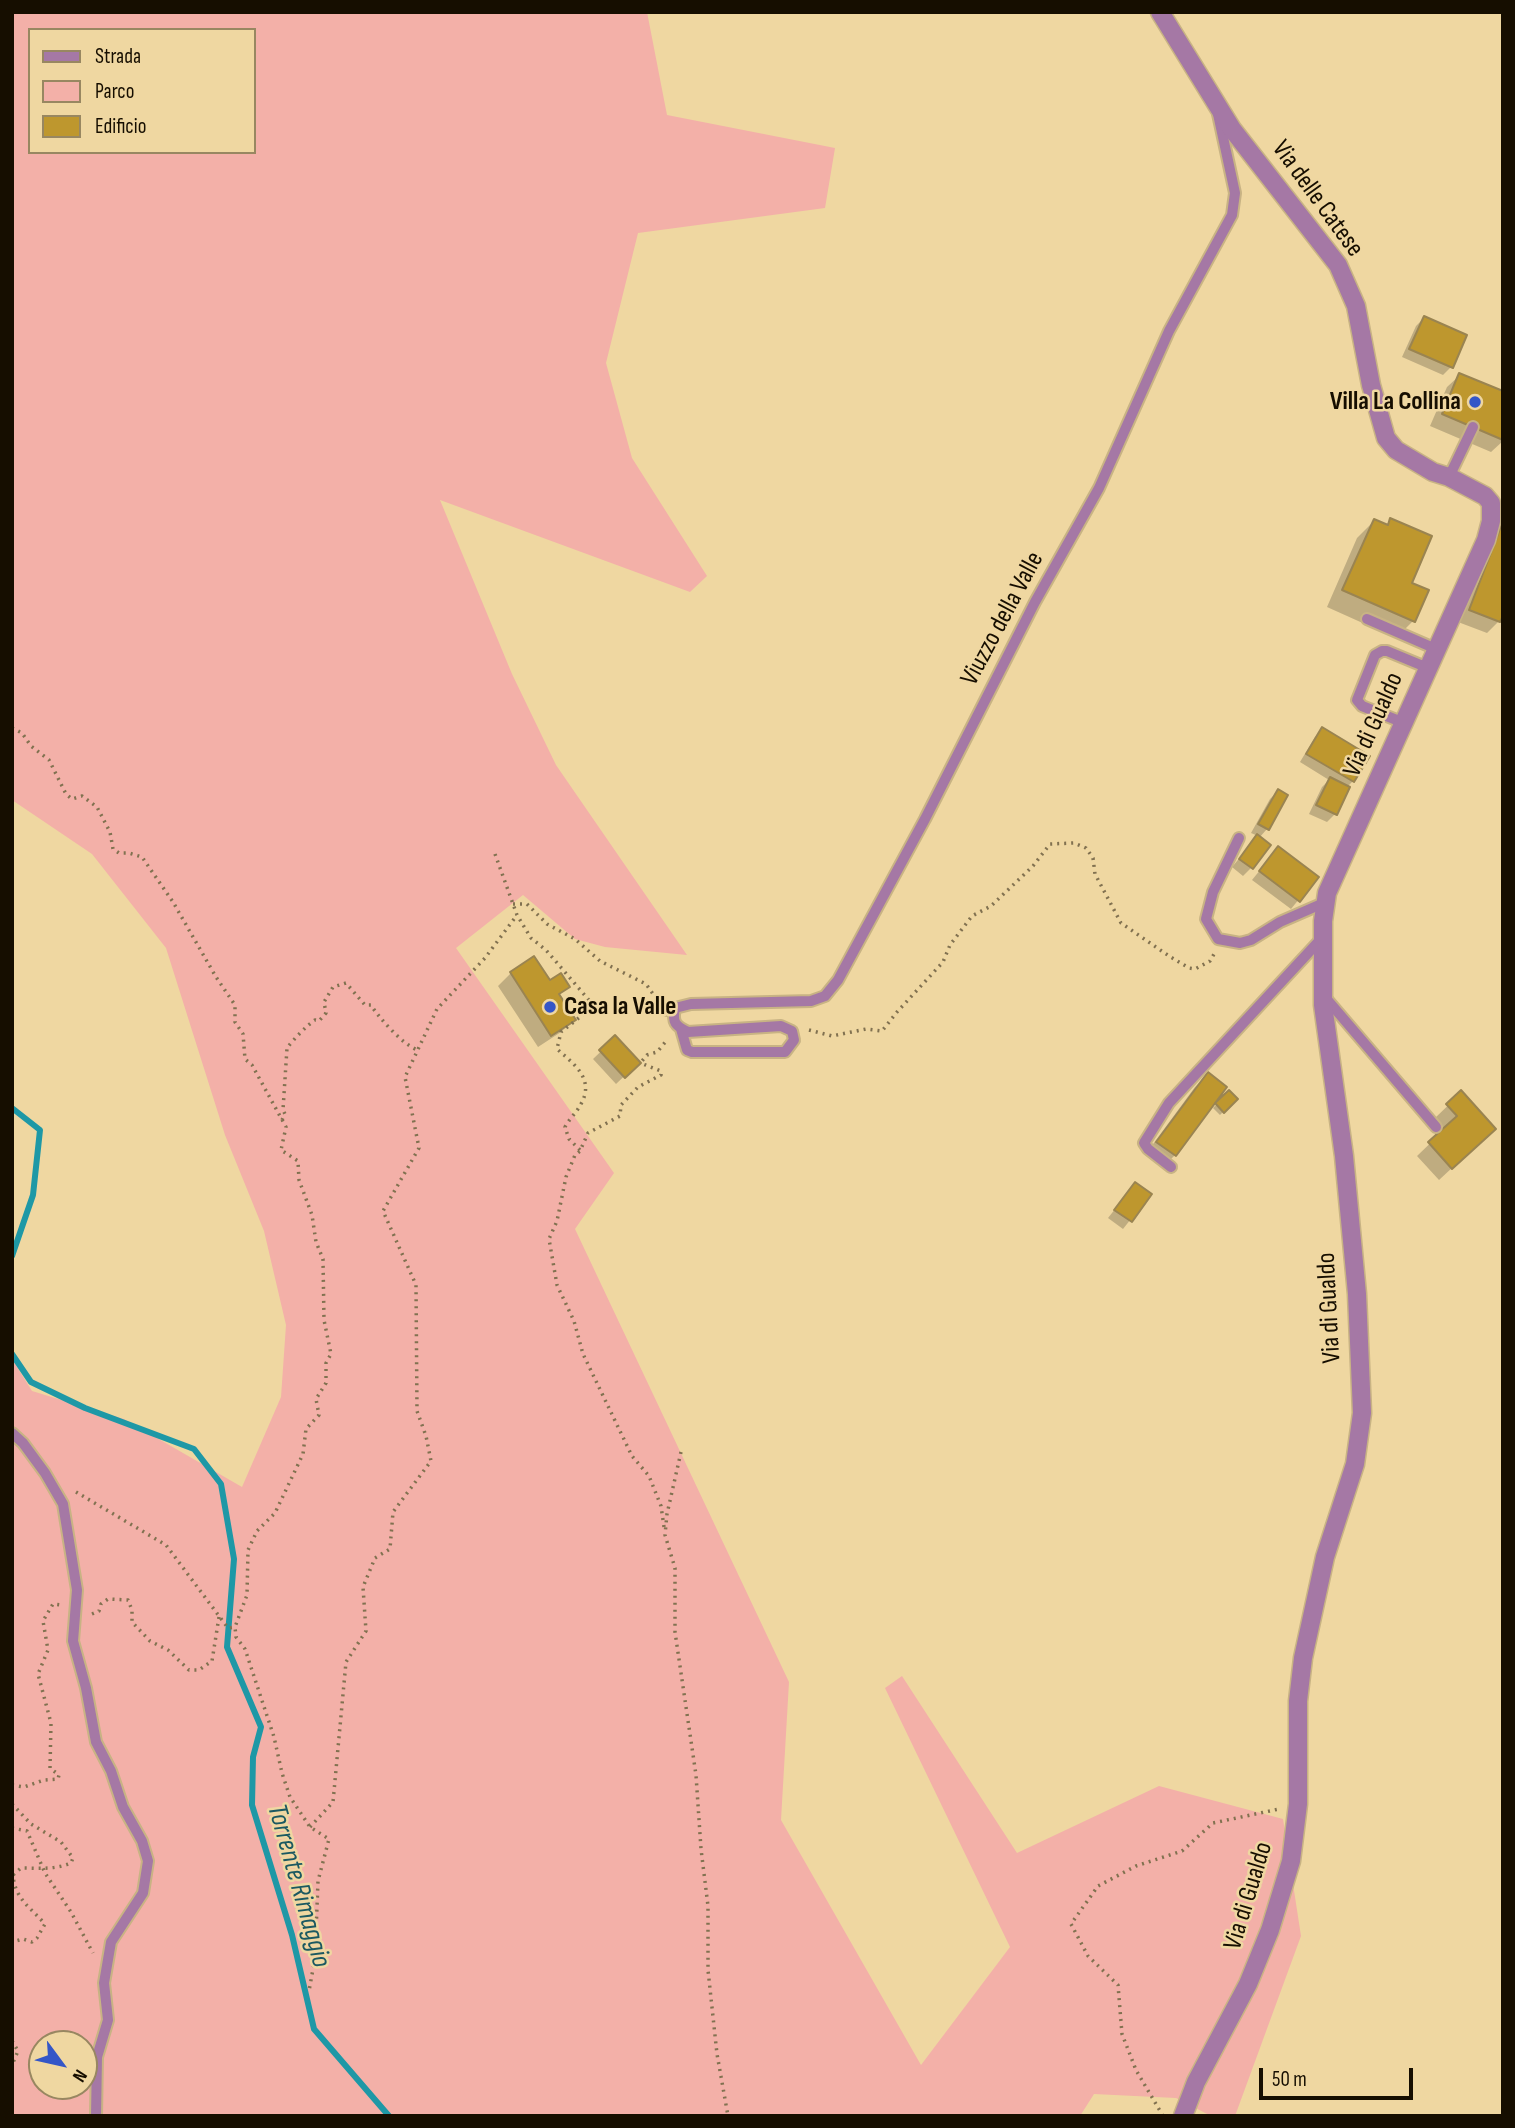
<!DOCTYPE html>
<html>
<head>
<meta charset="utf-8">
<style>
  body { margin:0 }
  #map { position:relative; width:1515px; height:2128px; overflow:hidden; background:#efd7a1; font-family:"Sofia Sans Condensed",sans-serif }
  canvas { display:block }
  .frame { position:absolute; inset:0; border:14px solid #160e00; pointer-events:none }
  .legend { position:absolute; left:28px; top:28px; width:228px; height:126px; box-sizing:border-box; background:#efd7a1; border:2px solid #988761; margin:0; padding:9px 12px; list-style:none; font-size:21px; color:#160e00 }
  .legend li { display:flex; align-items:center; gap:14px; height:35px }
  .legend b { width:35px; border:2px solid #988761 }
  .north { position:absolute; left:28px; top:2030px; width:70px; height:70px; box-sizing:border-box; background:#efd7a1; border:2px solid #988761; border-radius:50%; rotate:123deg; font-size:19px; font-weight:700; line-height:28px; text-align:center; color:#160e00 }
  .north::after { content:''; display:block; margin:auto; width:24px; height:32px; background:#3456c7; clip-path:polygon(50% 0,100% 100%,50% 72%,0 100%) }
  .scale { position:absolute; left:1259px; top:2068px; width:154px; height:32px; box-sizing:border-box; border:4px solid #160e00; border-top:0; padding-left:9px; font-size:21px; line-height:24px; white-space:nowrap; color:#160e00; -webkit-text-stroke:5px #efd7a1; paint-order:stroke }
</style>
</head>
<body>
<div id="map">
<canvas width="1515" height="2128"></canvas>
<div class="frame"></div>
<ul class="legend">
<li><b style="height:9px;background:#a578a5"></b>Strada</li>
<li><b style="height:19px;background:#f3b0a8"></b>Parco</li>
<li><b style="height:19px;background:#be972e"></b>Edificio</li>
</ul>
<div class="north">N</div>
<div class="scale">50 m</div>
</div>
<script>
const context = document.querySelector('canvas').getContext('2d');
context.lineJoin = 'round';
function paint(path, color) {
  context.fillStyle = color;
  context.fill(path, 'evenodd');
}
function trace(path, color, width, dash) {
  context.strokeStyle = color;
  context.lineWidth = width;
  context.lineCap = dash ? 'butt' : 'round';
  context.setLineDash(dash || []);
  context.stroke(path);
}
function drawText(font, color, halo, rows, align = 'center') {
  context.font = font + ' "Sofia Sans Condensed",sans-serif';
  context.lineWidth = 5;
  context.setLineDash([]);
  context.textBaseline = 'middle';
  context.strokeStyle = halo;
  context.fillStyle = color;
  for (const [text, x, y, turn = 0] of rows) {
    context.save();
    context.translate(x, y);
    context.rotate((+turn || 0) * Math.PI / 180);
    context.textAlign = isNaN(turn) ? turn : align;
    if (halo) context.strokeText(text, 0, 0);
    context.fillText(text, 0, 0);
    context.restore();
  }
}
const green = new Path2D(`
  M12 12H647L667 115 835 148 825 208 638 233 606 363 632 458 707 576 690 592 440 500 512 674 556 765 687 955 605 947 575 939 523 895 456 948 614 1173 575 1229 789 1682 781 1820 921 2065 1010 1947 885 1688 902 1676 1017 1853 1159 1786 1283 1819 1301 1936 1235 2116H1211L1176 2098 1094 2094 1080 2116H12V1359L32 1391 124 1419 242 1487 281 1397 286 1325 264 1231 225 1135 166 948 92 854 12 800ZM30 30H254V152H30ZM42 2044H84V2086H42Z`);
const shadow = new Path2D(`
  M1424 318 1451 367 1443 375 1402 357 1416 326Z
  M1460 375 1503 393V441L1491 452 1430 426 1447 387Z
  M1391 520 1410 584 1426 591 1413 621 1396 638 1327 607 1357 538 1374 521 1385 526Z
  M1503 523 1499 621 1487 633 1458 622 1490 536Z
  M1323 729 1353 781 1347 787 1335 814 1327 822 1309 814 1322 787 1329 780 1300 762 1315 737Z
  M1278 791 1286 795 1267 829 1259 838 1251 868 1243 876 1232 867 1258 836 1251 833 1270 799Z
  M1278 848 1317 877 1291 909 1252 880Z
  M533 958 549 983 568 986 558 996 574 1019 561 1032 538 1047 498 986 511 973Z
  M615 1038 638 1063 616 1084 593 1059Z
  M1208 1074 1225 1087 1175 1155 1162 1168 1145 1155 1195 1087Z
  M1229 1092 1236 1099 1220 1115 1213 1108Z
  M1461 1093 1481 1141 1439 1180 1417 1156 1445 1129 1435 1118Z
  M1135 1184 1150 1195 1123 1229 1108 1218Z`);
const stream = new Path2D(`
  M12 1108 40 1130 33 1195 12 1256
  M12 1354 31 1382 85 1408 194 1449 221 1484 234 1559 227 1647 261 1727 253 1757 252 1805 292 1935 314 2029 389 2116`);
const building = new Path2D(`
  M1424 316 1467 335 1453 368 1409 349Z
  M1459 373 1503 391V440L1442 414Z
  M1390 518 1432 536 1412 583 1429 590 1415 622 1342 590 1374 519 1388 525Z
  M1503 521V616L1500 622 1469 610Z
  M1322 727 1370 756 1354 782 1306 754Z
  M1330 777 1350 787 1337 815 1316 805Z
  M1278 789 1288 795 1269 830 1258 824Z
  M1257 834 1271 845 1253 869 1239 859Z
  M1278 846 1319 877 1300 902 1259 871Z
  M534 956 550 980 561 973 570 987 559 994 576 1020 551 1036 510 972Z
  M615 1035 641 1063 625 1078 599 1050Z
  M1208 1072 1227 1087 1176 1156 1156 1142Z
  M1229 1090 1238 1099 1224 1113 1215 1103Z
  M1461 1090 1496 1129 1452 1169 1428 1142 1457 1116 1446 1104Z
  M1135 1182 1152 1194 1132 1222 1114 1210Z`);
const path = new Path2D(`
  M12 728 22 733 31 746 49 760 66 794 72 799 82 796 97 807 110 832 113 849 119 853H129L142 857 173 902 216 977 235 1005V1022L243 1034 245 1059 252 1065 286 1127 281 1150 298 1161 299 1180 312 1215 316 1242 323 1259 324 1320 331 1354 326 1363V1383L316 1399 319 1415 306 1429 303 1454 275 1513 257 1531 248 1550 247 1595 235 1627 236 1637 245 1649 274 1737 282 1773 290 1797 310 1827 329 1839 318 1881 315 1958 309 1991
  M495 854 517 915 531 938 546 950 594 1006 609 1004 652 1007
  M513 904H527L547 924 575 939 600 961 646 984 658 1001
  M809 1030 832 1036 866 1029 882 1031 897 1012 943 962 950 945 972 916 991 906 1033 866 1050 844 1074 843 1086 848 1093 858 1095 874 1121 923 1169 956 1189 968 1195 969 1210 961 1214 954
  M282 1120 285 1114 283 1110 287 1048C293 1040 307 1025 315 1020L319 1021 326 1013 324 1002 333 987 346 983 365 1005H371C379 1018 404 1046 418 1050
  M580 1150 569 1139 565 1127C570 1118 577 1112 581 1104 595 1079 574 1064 557 1049L561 1032 594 1006
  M681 1452 667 1514 665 1535 675 1568V1632L696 1775 701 1849 708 1906V1970L717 2054 728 2116
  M76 1492 166 1545 228 1628 235 1627
  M664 1527 661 1506 649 1476 632 1456 583 1354 574 1321 557 1285 549 1239 557 1221 566 1177 575 1155 580 1151 588 1133 620 1116 621 1105 638 1087 661 1075V1071L643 1064 642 1061 647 1055 657 1052 668 1039
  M92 1614 99 1611 101 1604 108 1599 128 1600 132 1610V1622L150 1641 168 1650 189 1670H199L212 1661 219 1617
  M12 1785 24 1787 44 1780 58 1779 59 1775 50 1768 51 1723 38 1674 48 1650 43 1621 53 1604 61 1605
  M12 1804 31 1824 61 1842 73 1858 71 1863C54 1870 38 1868 21 1868L13 1875C15 1899 30 1907 45 1924L37 1938 32 1942 23 1939 12 1942
  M310 1827 333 1802 346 1662 366 1631 363 1587 375 1558 390 1549 393 1512 431 1461 426 1436 417 1411 416 1285 383 1211 419 1148 405 1077 437 1009 485 958 517 915
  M12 1828 27 1831 45 1873 71 1912 93 1953
  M12 2041 18 2051 12 2065
  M1163 2116 1136 2070 1122 2034 1118 1985 1088 1956 1071 1924 1098 1886 1136 1866 1182 1851 1213 1823 1279 1809`);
const service = new Path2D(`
  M1449 477 1473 427
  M1367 619 1436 649
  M1404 723 1362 706 1357 700 1375 655 1382 651H1387L1428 668
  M1239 838 1213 892 1206 919 1218 939 1240 943 1251 940 1280 922 1326 902
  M1324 996 1436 1127
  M675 1008C672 1022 675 1026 688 1032L781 1026 792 1031 794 1040 785 1052H692L687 1050 681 1029
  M667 1010 691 1004 811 1001 825 996 838 980 925 819 1035 602 1099 488 1169 331 1232 215 1235 193 1218 114
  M1171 1167 1148 1149 1144 1143 1169 1103 1322 938
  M12 1433 23 1443 45 1473 63 1504 77 1590 73 1641 86 1688 96 1742 111 1771 123 1807 142 1841 148 1861 143 1893 111 1942 104 1983 108 2020 97 2057 96 2116`);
const tertiary = new Path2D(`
  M1160 12 1232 129 1338 265 1356 306 1371 385 1386 438 1396 450 1433 472 1449 477 1485 496 1491 503V521L1486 540 1327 893 1323 921V1005L1344 1156 1357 1294 1362 1413 1355 1464 1325 1557 1303 1658 1298 1701V1804L1291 1861 1270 1930 1248 1984 1196 2082 1183 2116`);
const markers = [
  [1475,402,7,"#3456c7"],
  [550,1007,7,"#3456c7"]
];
const streetNames = [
  ["Via delle Catese",1317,199,54],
  ["Viuzzo della Valle",1003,619,-62],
  ["Via di Gualdo",1374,725,-66],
  ["Via di Gualdo",1330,1308,-93],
  ["Via di Gualdo",1249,1896,-73]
];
const poiNames = [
  ["Villa La Collina",1461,402],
  ["Casa la Valle",564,1007,"left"]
];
const waterNames = [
  ["Torrente Rimaggio",298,1886,74]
];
paint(green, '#f3b0a8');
paint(shadow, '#0003');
trace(stream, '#1e98a6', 6);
paint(building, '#be972e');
trace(building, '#9a8451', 2);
trace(service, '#c8b384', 14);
trace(tertiary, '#c8b384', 21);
trace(path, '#817150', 3.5, [2, 5]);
trace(service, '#a578a5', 10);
trace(tertiary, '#a578a5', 18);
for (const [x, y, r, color] of markers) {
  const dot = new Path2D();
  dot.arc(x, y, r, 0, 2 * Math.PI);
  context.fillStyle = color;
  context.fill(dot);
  trace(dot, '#efd7a1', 2.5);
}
drawText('26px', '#160e00', '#efd7a1', streetNames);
drawText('bold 26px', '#160e00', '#efd7a1', poiNames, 'right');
drawText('italic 28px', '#1b5961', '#efd7a1', waterNames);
</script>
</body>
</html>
